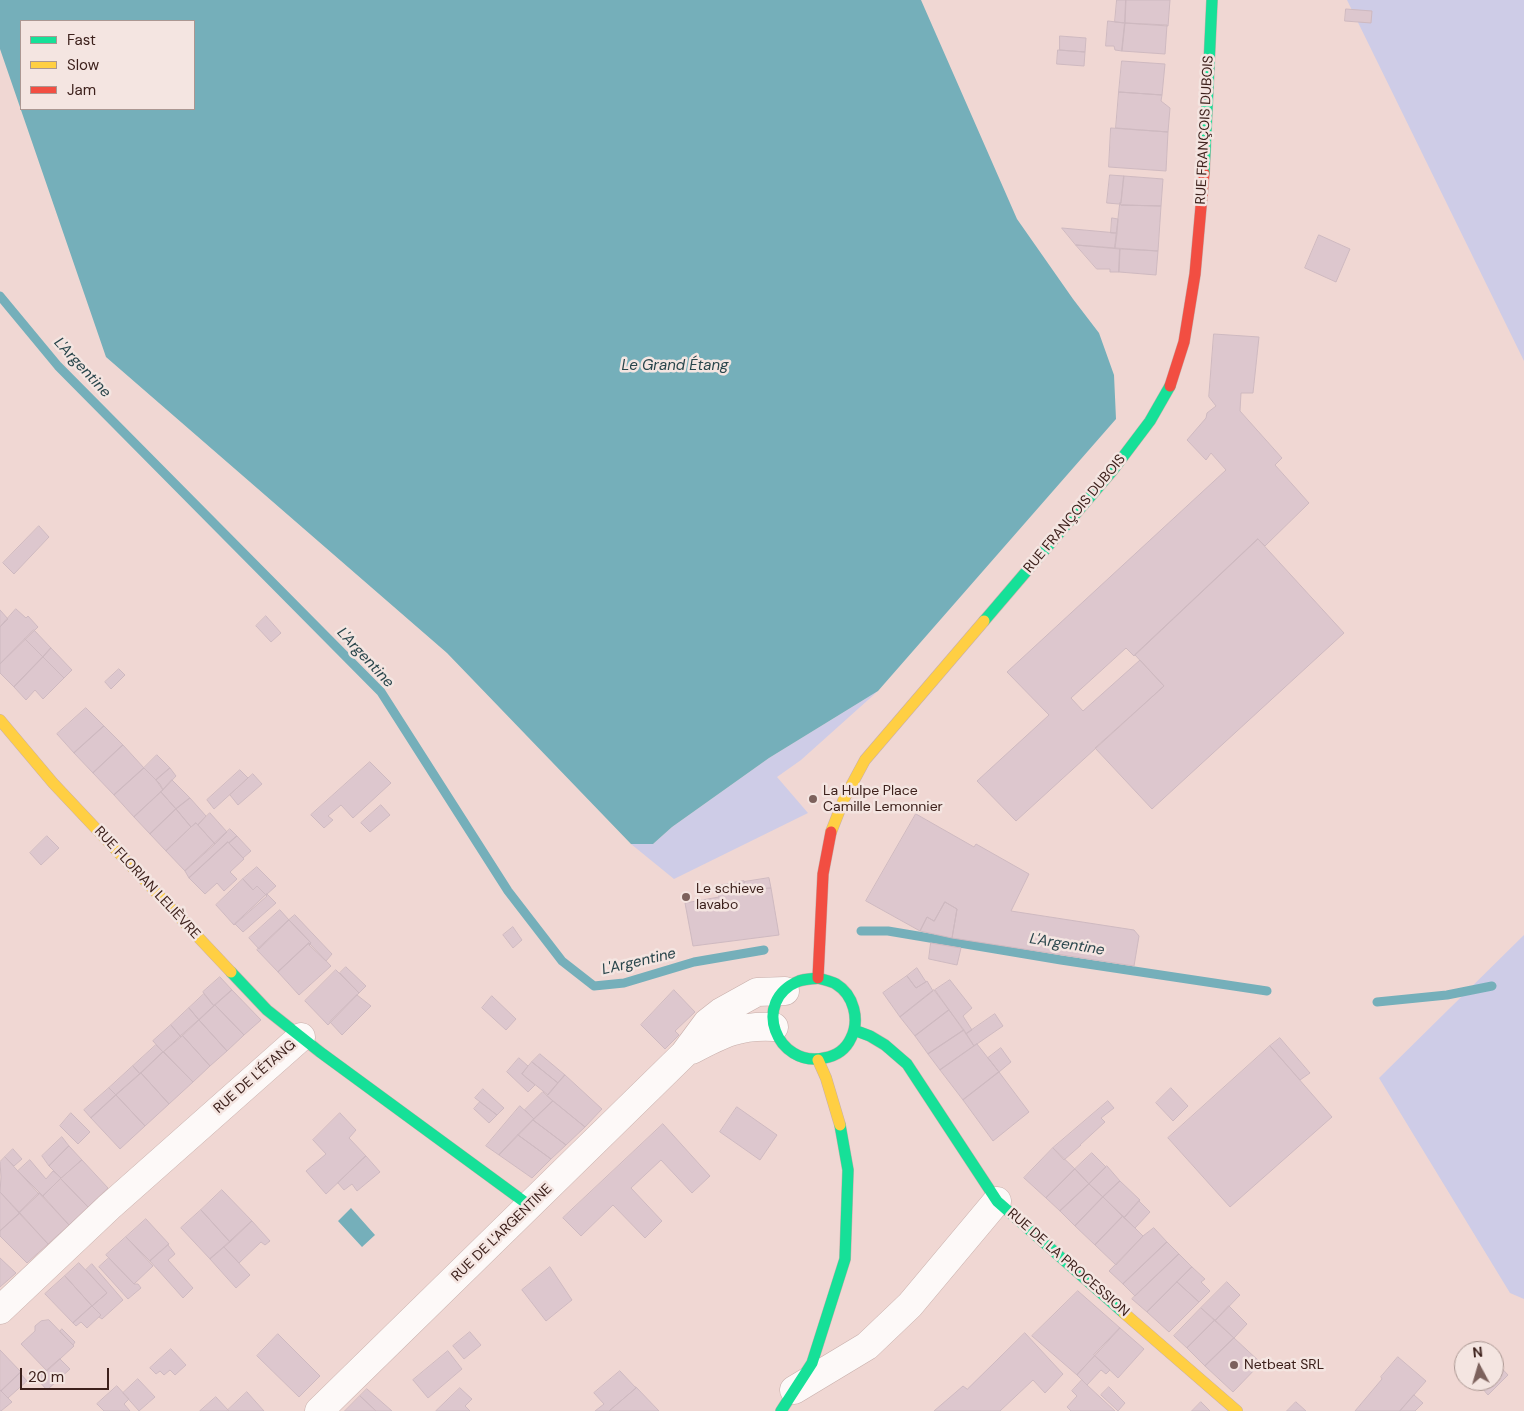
<!DOCTYPE html>
<html>
<head>
<meta charset="utf-8">
<style>
  body { margin:0 }
  #map { position:relative; width:1524px; height:1411px; overflow:hidden; background:#f0d7d3; font-family:"DM Sans",sans-serif }
  canvas { display:block }
  .legend { position:absolute; left:20px; top:20px; width:175px; height:90px; box-sizing:border-box; background:#f4e5e1; border:1px solid #ab9792; margin:0; padding:6px 9px; list-style:none; font-size:15px; color:#3d211c }
  .legend li { display:flex; align-items:center; gap:10px; height:25px }
  .legend b { width:25px; border:1px solid #ab9792 }
  .north { position:absolute; left:1454px; top:1341px; width:50px; height:50px; box-sizing:border-box; background:#f4e5e1; border:1px solid #ab9792; border-radius:50%; rotate:354deg; font-size:14px; font-weight:700; line-height:20px; text-align:center; color:#3d211c }
  .north::after { content:''; display:block; margin:auto; width:18px; height:22px; background:#7c615c; clip-path:polygon(50% 0,100% 100%,50% 72%,0 100%) }
  .scale { position:absolute; left:20px; top:1368px; width:89px; height:22px; box-sizing:border-box; border:2px solid #3d211c; border-top:0; padding-left:6px; font-size:15px; line-height:18px; white-space:nowrap; color:#3d211c; -webkit-text-stroke:4px #f4e5e1; paint-order:stroke }
</style>
</head>
<body>
<div id="map">
<canvas width="1524" height="1411"></canvas>
<ul class="legend">
<li><b style="height:6px;background:#16e098"></b>Fast</li>
<li><b style="height:6px;background:#ffcf43"></b>Slow</li>
<li><b style="height:6px;background:#f24e42"></b>Jam</li>
</ul>
<div class="north">N</div>
<div class="scale">20 m</div>
</div>
<script>
const context = document.querySelector('canvas').getContext('2d');
context.lineJoin = 'round';
function paint(path, color) {
  context.fillStyle = color;
  context.fill(path, 'evenodd');
}
function trace(path, color, width, dash) {
  context.strokeStyle = color;
  context.lineWidth = width;
  context.lineCap = dash ? 'butt' : 'round';
  context.setLineDash(dash || []);
  context.stroke(path);
}
function drawText(font, color, halo, rows, align = 'center') {
  context.font = font + ' "DM Sans",sans-serif';
  context.lineWidth = 5;
  context.setLineDash([]);
  context.textBaseline = 'middle';
  context.strokeStyle = halo;
  context.fillStyle = color;
  for (const [text, x, y, turn = 0] of rows) {
    context.save();
    context.translate(x, y);
    context.rotate((+turn || 0) * Math.PI / 180);
    context.textAlign = isNaN(turn) ? turn : align;
    if (halo) context.strokeText(text, 0, 0);
    context.fillText(text, 0, 0);
    context.restore();
  }
}
const green = new Path2D(`
  M1347 0H1524V361Z
  M878 691 801 760 777 777 808 813 674 879 631 844H653L672 827 769 758Z
  M1524 935V1299L1510 1293 1379 1078Z`);
const water = new Path2D(`
  M0 0H921L1017 219 1073 299 1099 333 1114 375 1116 419 878 691 769 758 672 827 653 844H631L447 653 106 357 0 49ZM21 21H194V109H21Z
  M351 1208 375 1235 362 1247 338 1221Z`);
const stream = new Path2D(`
  M0 296 58 366 381 692 508 891 562 961 594 986 624 983 694 962 764 950
  M861 931H888L1061 960 1267 991
  M1377 1002 1447 995 1492 986`);
const building = new Path2D(`
  M1117 0H1126L1125 23 1115 22Z
  M1126 0H1170L1168 26 1125 23Z
  M1346 9 1372 11 1371 23 1345 21Z
  M1108 21 1125 23 1122 51 1115 50 1114 46H1106Z
  M1125 23 1167 25 1165 54 1122 51Z
  M1060 36 1086 38 1085 52 1060 50Z
  M1058 50 1085 52 1084 66 1057 64Z
  M1122 61 1165 64 1162 95 1119 92Z
  M1119 92 1162 95 1161 101 1170 108 1168 132 1116 128Z
  M1111 128 1168 132 1166 171 1109 167Z
  M1110 175 1124 176 1121 203 1119 204 1107 203Z
  M1124 176 1163 179 1161 206 1121 205Z
  M1120 203 1121 205 1161 206 1158 251 1115 248Z
  M1112 218 1118 219 1117 233H1111Z
  M1062 228 1117 233 1115 248 1076 245Z
  M1319 235 1350 249 1336 282 1305 268Z
  M1076 245 1120 249 1119 272H1110V269H1097Z
  M1120 249 1158 251 1156 275 1119 272Z
  M1214 334 1259 337 1253 393H1241L1240 411 1282 458 1275 465 1309 503 1265 546 1258 539 1134 656 1126 648 1071 698 1083 711 1140 660 1164 686 1016 821 977 781 1049 715 1007 672 1226 470 1211 453 1206 460 1187 440 1206 418 1207 413 1216 406 1209 397Z
  M39 526 49 537 14 574 3 563Z
  M1258 539 1344 633 1152 809 1095 748 1164 686 1135 655Z
  M16 609 26 618 28 616 38 627 0 664V627Z
  M0 610 8 619 0 627Z
  M266 616 281 633 271 642 256 626Z
  M34 630 51 648 43 657 25 639Z
  M25 639 43 657 14 687 0 673V664Z
  M51 648 72 670 64 678 43 657Z
  M43 657 64 678 43 699 35 690 26 700 14 687Z
  M119 669 125 675 111 689 105 682Z
  M86 708 104 726 74 753 57 734Z
  M104 726 123 745 93 773 74 753Z
  M123 745 144 768 114 795 93 773Z
  M157 755 170 768 156 780 144 768Z
  M370 762 391 783 353 818 341 805 328 816 333 820 324 828 311 815Z
  M144 768 160 784 163 790 134 817 114 795Z
  M170 768 176 776 163 790 156 780Z
  M240 770 248 778 214 809 207 800Z
  M253 774 262 784 238 805 230 795Z
  M172 780 190 798 176 809 161 792Z
  M161 792 176 809 150 834 134 817Z
  M190 798 206 816 198 825 196 823 191 827 176 809Z
  M381 805 390 815 370 832 361 823Z
  M176 809 191 827 166 851 150 834Z
  M210 813 227 832 215 844 198 825Z
  M916 814 974 847 976 844 1029 874 1011 911 1134 930 1139 936 1134 966 952 938 957 909 945 902 934 921 927 917 920 931 866 901Z
  M196 823 215 844 185 871 166 851Z
  M230 829 237 836 229 843 228 842 189 878 185 871Z
  M47 836 59 848 41 865 30 853Z
  M237 836 251 851 243 858 229 843Z
  M228 842 244 859 230 872 237 879 224 891 217 883 205 894 189 878Z
  M257 867 276 886 266 895 257 886 253 890 243 879Z
  M769 878 771 888 746 890 744 882Z
  M243 879 253 890 257 886 267 896 234 925 216 905Z
  M744 881 746 890 771 888 779 935 693 946 685 903 719 897 717 886Z
  M267 894 276 903 243 932 235 924Z
  M945 902 957 909 952 938 920 931 927 917 934 921Z
  M280 910 289 920 259 949 249 938Z
  M295 915 332 954 326 961 309 945 311 943 289 920Z
  M289 920 311 943 309 945V943L278 972 257 950Z
  M513 927 522 940 513 948 503 935Z
  M309 943 331 966 299 995 278 972Z
  M931 943 961 948 957 965 929 959Z
  M346 967 366 986 359 993 340 973Z
  M917 968 926 982 916 988 907 976Z
  M336 970 359 993 328 1025 305 1001Z
  M907 976 916 988 927 981 933 991 900 1017 883 993Z
  M220 977 232 990 214 1006 203 992Z
  M950 980 972 1008 963 1016 972 1030 966 1034 935 990Z
  M232 990 261 1020 244 1035 215 1005Z
  M674 990 695 1012 675 1031 679 1035 665 1049 641 1025Z
  M934 990 949 1010 915 1036 900 1017Z
  M204 994 214 1006 199 1020 189 1008Z
  M357 995 371 1006 342 1035 330 1022Z
  M492 996 516 1019 506 1030 482 1008Z
  M215 1005 244 1035 227 1051 199 1020Z
  M189 1008 199 1020 181 1037 171 1025Z
  M949 1010 964 1030 928 1054 915 1036Z
  M995 1014 1003 1026 974 1046 966 1034Z
  M199 1020 227 1051 210 1066 182 1035Z
  M171 1025 181 1037 163 1052 153 1041Z
  M964 1030 974 1046 940 1070 928 1054Z
  M182 1035 210 1066 193 1082 164 1052Z
  M1280 1038 1310 1073 1300 1080 1270 1046Z
  M977 1044 999 1072 963 1100 940 1070Z
  M156 1045 163 1052 140 1074 133 1066Z
  M1270 1046 1332 1117 1230 1207 1168 1138Z
  M1001 1048 1011 1062 999 1072 988 1058Z
  M163 1052 193 1082 169 1104 141 1073Z
  M540 1054 565 1075 558 1083 532 1062Z
  M519 1058 528 1066 522 1074 535 1085 528 1092 507 1072Z
  M532 1062 558 1083 548 1095 522 1074Z
  M133 1066 140 1074 116 1095 109 1088Z
  M999 1072 1029 1112 993 1141 963 1100Z
  M141 1073 169 1104 145 1126 116 1095Z
  M565 1075 602 1109 585 1127 547 1096Z
  M109 1088 116 1095 91 1118 84 1110Z
  M1171 1088 1188 1106 1173 1121 1156 1103Z
  M483 1089 504 1108 497 1115 475 1098Z
  M543 1092 553 1101 534 1119 525 1110Z
  M116 1095 145 1126 120 1149 91 1118Z
  M553 1101 585 1127 566 1145 533 1120Z
  M1108 1101 1114 1108 1101 1118 1105 1122 1080 1145H1081L1064 1160 1053 1148Z
  M480 1102 497 1115 489 1123 474 1109Z
  M520 1106 534 1119 499 1155 486 1146Z
  M737 1107 777 1135 760 1160 720 1132Z
  M71 1113 90 1132 78 1144 60 1126Z
  M340 1113 356 1130 349 1138 366 1156 326 1194 306 1171 326 1154 313 1140Z
  M533 1120 566 1145 551 1159 518 1135Z
  M663 1124 710 1176 692 1193 661 1160 631 1188 662 1221 645 1238 613 1205 581 1236 563 1218Z
  M518 1135 551 1159 532 1178 499 1155Z
  M62 1137 69 1146 49 1166 42 1156Z
  M69 1146 82 1160 61 1178 49 1166Z
  M1053 1148 1075 1169 1046 1198 1024 1178Z
  M13 1149 22 1159 14 1166 5 1157Z
  M1092 1153 1106 1167 1089 1184 1075 1169Z
  M366 1156 380 1172 357 1191 352 1184 344 1190 338 1183Z
  M5 1157 39 1194 19 1213 0 1192 1 1177 0 1162Z
  M30 1160 46 1179 53 1171 61 1178 43 1196 18 1171Z
  M82 1160 108 1188 88 1207 61 1179Z
  M1107 1166 1120 1181 1103 1197 1089 1184Z
  M1075 1169 1089 1184 1060 1211 1046 1198Z
  M61 1179 88 1207 69 1225 43 1196Z
  M1120 1181 1140 1200 1124 1218 1103 1197Z
  M1089 1184 1103 1197 1075 1226 1060 1211Z
  M222 1190 252 1221 230 1242 201 1210Z
  M0 1192 20 1213 0 1231Z
  M39 1193 69 1225 48 1244 19 1213Z
  M1103 1197 1123 1216 1095 1245 1075 1226Z
  M1139 1201 1150 1212 1135 1228 1124 1218Z
  M201 1210 230 1242 210 1259 181 1228Z
  M20 1213 48 1244 27 1263 0 1236V1231Z
  M1123 1216 1143 1236 1116 1265 1095 1245Z
  M146 1219 169 1244 150 1261 126 1237Z
  M252 1221 270 1241 265 1245 261 1242 239 1263 224 1247Z
  M1154 1228 1167 1242 1123 1284 1109 1271 1143 1236Z
  M126 1237 153 1266 134 1284 106 1255Z
  M1167 1242 1179 1254 1135 1296 1123 1284Z
  M168 1245 175 1254 168 1260 193 1288 183 1298 150 1261Z
  M224 1247 250 1275 236 1288 210 1259Z
  M1179 1254 1192 1267 1147 1312 1132 1299Z
  M0 1258 16 1273 0 1287Z
  M109 1258 134 1284H138L141 1288 128 1299 99 1267Z
  M79 1263 107 1293 92 1306 65 1276Z
  M92 1264 123 1300 102 1319 99 1317 101 1315 92 1306 107 1293 86 1270Z
  M550 1267 572 1300 546 1321 522 1290Z
  M1192 1267 1205 1279 1201 1282 1210 1291 1199 1302 1177 1282Z
  M65 1276 92 1306 73 1323 45 1294Z
  M1177 1282 1199 1302 1169 1332 1147 1312Z
  M1227 1282 1240 1295 1215 1321 1201 1308Z
  M1078 1291 1120 1328 1077 1375 1032 1336Z
  M92 1306 101 1315 87 1328 81 1322 76 1326 73 1323Z
  M1229 1306 1247 1324 1234 1338 1215 1321Z
  M1201 1308 1215 1320 1187 1348 1174 1336Z
  M49 1320 74 1346 47 1371 21 1344 35 1331V1326L41 1321Z
  M1215 1320 1234 1338 1205 1366 1187 1348Z
  M1120 1328 1144 1349 1118 1378 1094 1355Z
  M62 1329 75 1342 73 1345 60 1332Z
  M470 1332 481 1345 464 1359 453 1346Z
  M1025 1333 1063 1374 1045 1393 1033 1380 1000 1411H934L963 1386 967 1389Z
  M278 1334 320 1376 299 1397 257 1356Z
  M1234 1338 1261 1363 1233 1392 1205 1366Z
  M171 1349 186 1365 175 1375 170 1370 164 1375 160 1371 156 1374 150 1368Z
  M0 1350 21 1372 1 1391 0 1390Z
  M448 1351 462 1369 428 1398 413 1380Z
  M1095 1356 1110 1370 1106 1374 1101 1370 1087 1385 1077 1375Z
  M1398 1357 1426 1381 1400 1411H1355L1382 1379 1381 1377Z
  M60 1359 70 1369 47 1390 37 1379Z
  M1496 1362 1508 1375 1488 1395 1476 1381H1494V1364Z
  M620 1371 636 1388 609 1411H595L604 1404 594 1393Z
  M20 1373 27 1381 8 1398 1 1391Z
  M138 1379 155 1397 139 1411 123 1393Z
  M1082 1380 1087 1385 1115 1411H1071L1067 1407 1077 1396 1072 1391Z
  M117 1386 129 1399 124 1404 130 1411H104L97 1404Z
  M636 1387 659 1411H609L636 1388Z
  M1109 1387 1125 1403 1118 1411 1101 1395Z
  M460 1388 472 1399 465 1406 470 1411H436Z
  M367 1389 392 1411H376L360 1396Z
  M0 1390 12 1402 1 1411H0Z
  M247 1392 264 1411H229L228 1410Z
  M1414 1395 1423 1403 1415 1411H1400Z
  M360 1396 376 1411H345Z
  M216 1397 228 1410 226 1411H200Z
  M1201 1402 1210 1411H1192Z
  M1296 1402 1306 1411H1287Z`);
const street = new Path2D(`
  M692 1050C722 1034 739 1025 774 1027
  M0 1310 109 1207 301 1037
  M794 1390 867 1346 910 1305 997 1201
  M319 1411 684 1054 707 1023 721 1012 757 992 785 991`);
const fast = new Path2D(`
  M1204 173 1212 0
  M984 621 1113 470 1150 421 1170 386
  M231 972 267 1010 320 1052 530 1206
  M818 978C824 980 831 981 836 984 854 995 860 1020 851 1038 846 1049 836 1056 824 1058 777 1068 750 1001 799 981 805 979 812 979 818 978Z
  M854 1030 870 1036 885 1045 907 1064 997 1201 1124 1313
  M781 1411 812 1363 845 1259 848 1170 840 1125`);
const slow = new Path2D(`
  M0 720 53 783 231 972
  M831 832 844 799 865 760 984 621
  M818 1060 826 1078 840 1125
  M1124 1313 1237 1411`);
const jam = new Path2D(`
  M1170 386 1184 342 1195 274 1204 173
  M818 978 823 874 831 832`);
const markers = [
  [813,799,5,"#7c615c"],
  [686,897,5,"#7c615c"],
  [1234,1365,5,"#7c615c"]
];
const streetNames = [
  ["RUE FRANÇOIS DUBOIS",1205,130,-87],
  ["RUE FRANÇOIS DUBOIS",1075,514,-50],
  ["RUE FLORIAN LELIÈVRE",147,883,47],
  ["RUE DE L'ÉTANG",255,1077,-41],
  ["RUE DE L'ARGENTINE",502,1233,-44],
  ["RUE DE LA PROCESSION",1068,1263,41]
];
const poiNames = [
  ["La Hulpe Place",823,791],
  ["Camille Lemonnier",823,807],
  ["Le schieve",696,889],
  ["lavabo",696,905],
  ["Netbeat SRL",1244,1365]
];
const waterNames = [
  ["Le Grand Étang",675,366],
  ["L'Argentine",82,368,47],
  ["L'Argentine",365,658,47],
  ["L'Argentine",1067,945,9],
  ["L'Argentine",639,962,-13]
];
paint(green, '#cecce7');
paint(water, '#75afba');
trace(stream, '#75afba', 9);
paint(building, '#ddc7ce');
trace(building, '#ceb9c0', 1);
trace(street, '#c7aeaa', 29);
trace(fast, '#c7aeaa', 12);
trace(slow, '#c7aeaa', 12);
trace(jam, '#c7aeaa', 12);
trace(street, '#fdf9f8', 28);
trace(fast, '#16e098', 11);
trace(slow, '#ffcf43', 11);
trace(jam, '#f24e42', 11);
for (const [x, y, r, color] of markers) {
  const dot = new Path2D();
  dot.arc(x, y, r, 0, 2 * Math.PI);
  context.fillStyle = color;
  context.fill(dot);
  trace(dot, '#f4e5e1', 2);
}
drawText('14px', '#3d211c', '#f4e5e1', streetNames);
drawText('14px', '#3d211c', '#f4e5e1', poiNames, 'left');
drawText('italic 15px', '#28454b', '#f4e5e1', waterNames);
</script>
</body>
</html>
